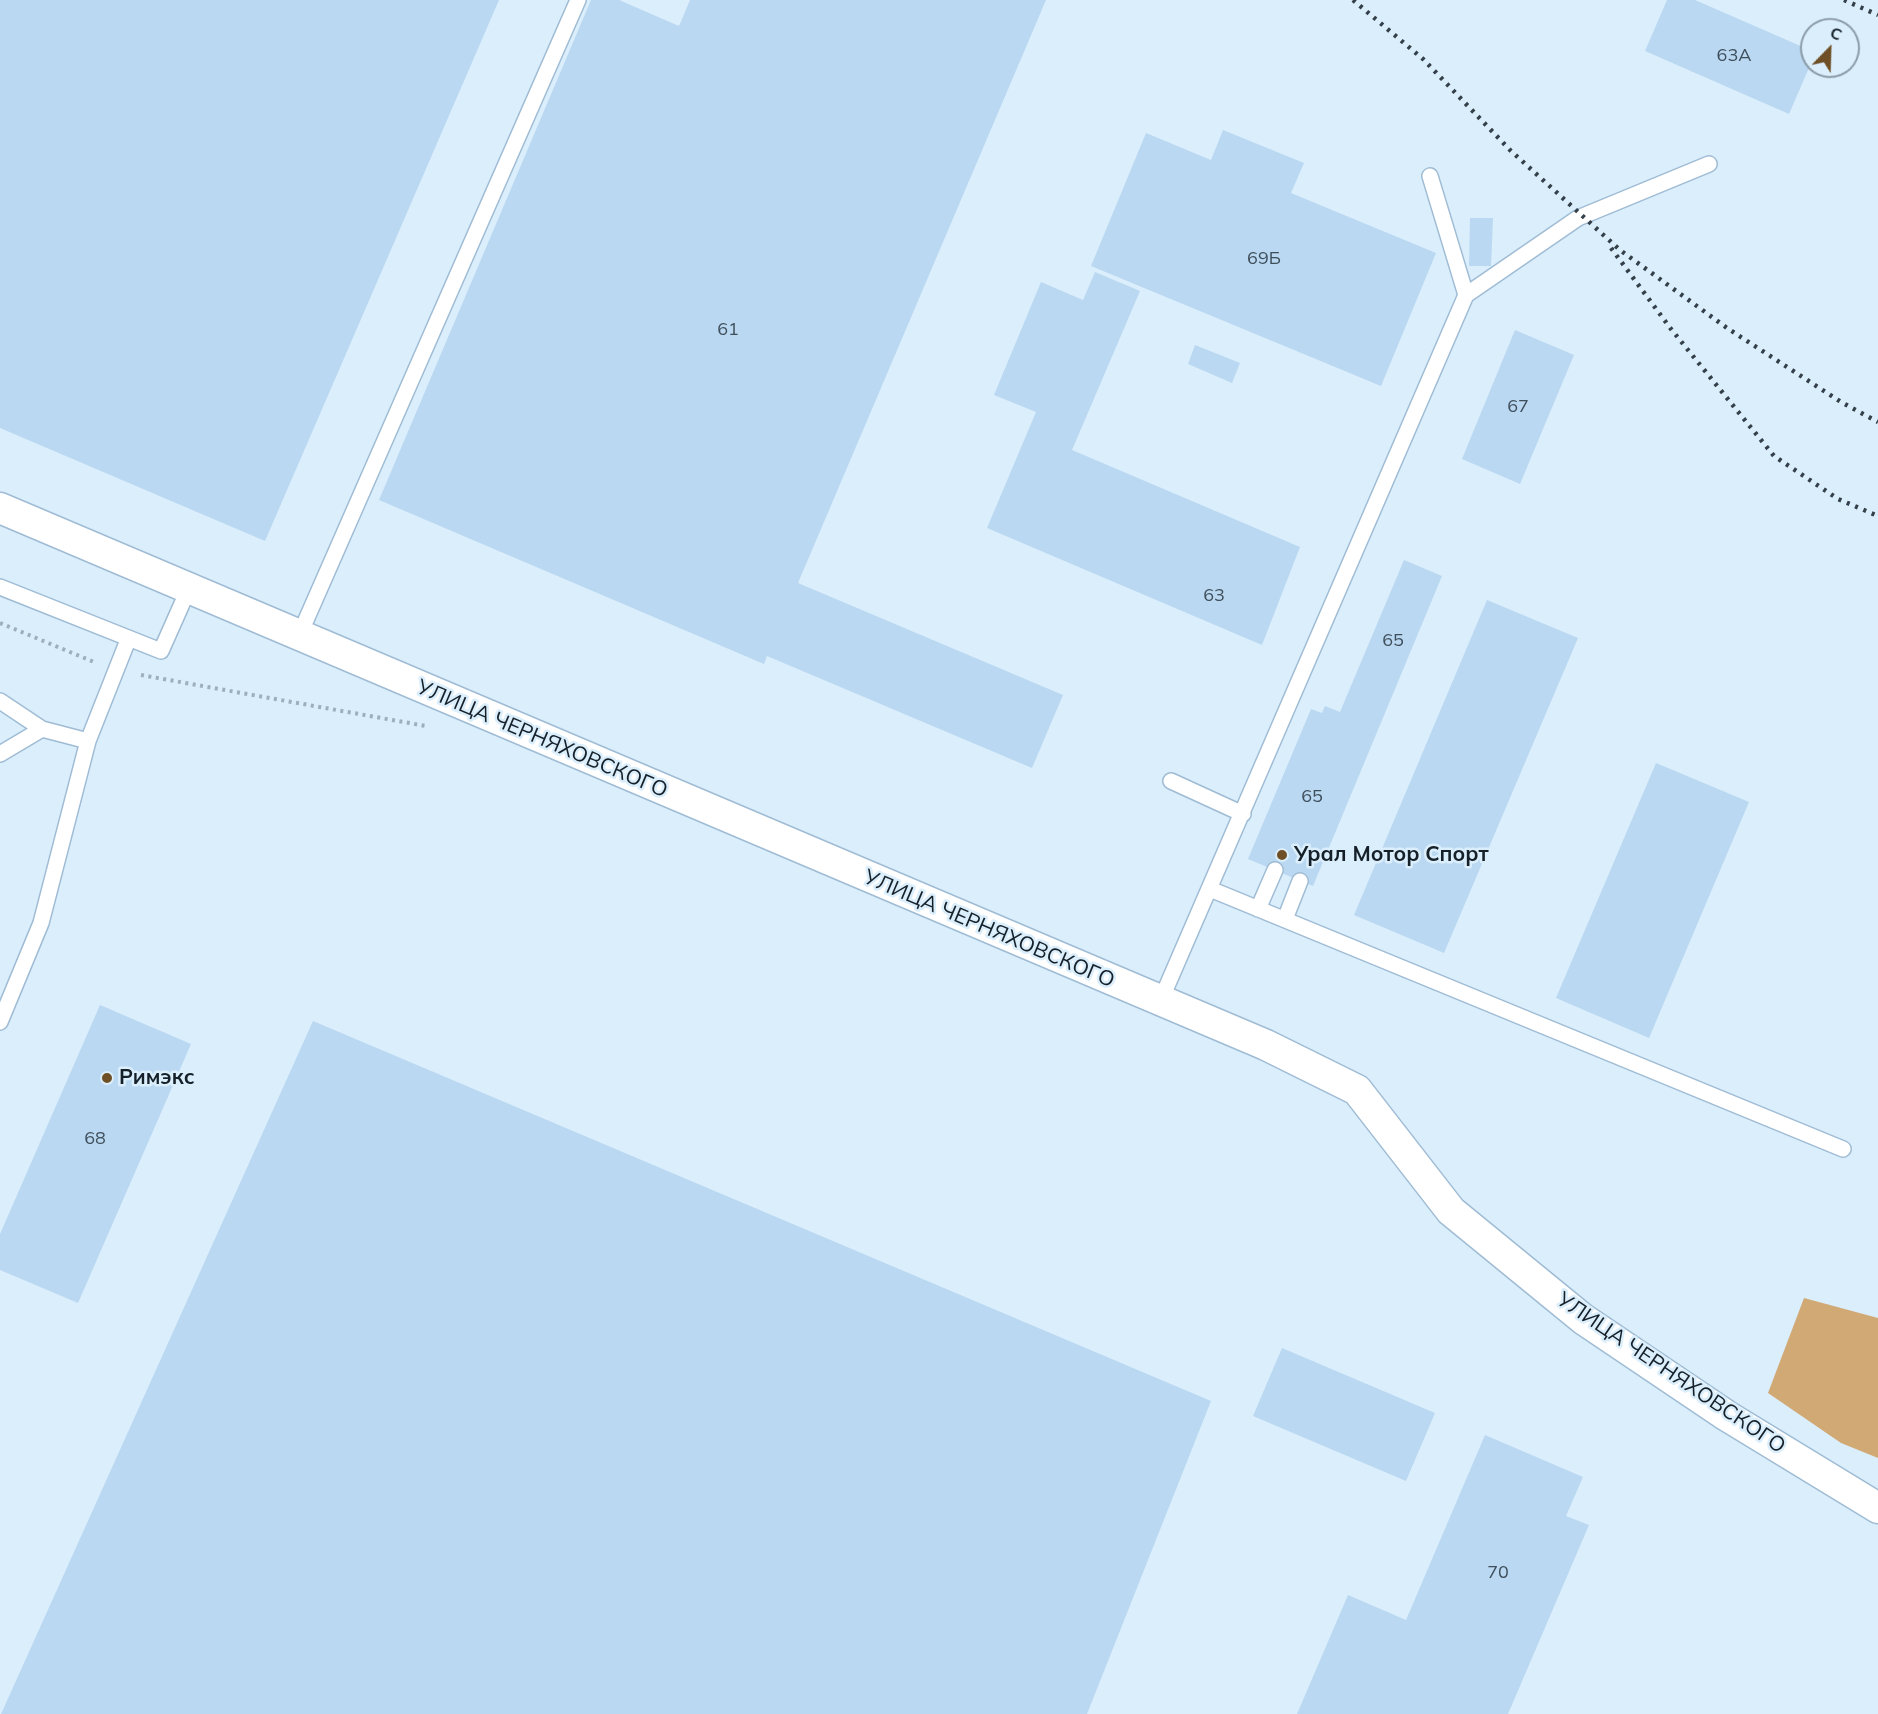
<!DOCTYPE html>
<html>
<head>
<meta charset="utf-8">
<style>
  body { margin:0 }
  #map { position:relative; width:1878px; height:1714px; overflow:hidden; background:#dbeefc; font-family:Mulish,sans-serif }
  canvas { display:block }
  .north { position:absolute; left:1800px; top:18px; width:60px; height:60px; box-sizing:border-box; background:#dbeefc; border:2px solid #8c9ca8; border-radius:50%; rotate:23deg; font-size:16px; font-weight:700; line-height:24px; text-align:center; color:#152029 }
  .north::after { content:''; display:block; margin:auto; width:21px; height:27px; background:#6f5026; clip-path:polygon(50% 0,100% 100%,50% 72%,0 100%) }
</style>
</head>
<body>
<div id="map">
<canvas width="1878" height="1714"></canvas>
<div class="north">С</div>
</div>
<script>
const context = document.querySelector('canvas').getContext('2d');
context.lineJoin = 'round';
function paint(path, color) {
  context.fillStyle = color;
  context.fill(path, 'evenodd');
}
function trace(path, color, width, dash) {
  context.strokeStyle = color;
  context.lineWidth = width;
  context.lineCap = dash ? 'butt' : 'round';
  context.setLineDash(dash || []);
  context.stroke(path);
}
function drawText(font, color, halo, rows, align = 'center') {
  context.font = font + ' Mulish,sans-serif';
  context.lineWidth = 5;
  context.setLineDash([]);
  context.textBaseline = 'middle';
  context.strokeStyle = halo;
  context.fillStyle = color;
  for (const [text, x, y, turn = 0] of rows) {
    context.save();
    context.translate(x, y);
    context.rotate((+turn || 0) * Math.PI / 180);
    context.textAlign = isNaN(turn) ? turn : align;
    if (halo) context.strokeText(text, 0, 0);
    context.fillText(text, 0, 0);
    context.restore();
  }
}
const forest = new Path2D(`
  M1804 1298 1878 1318V1458L1841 1443 1768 1393Z`);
const building = new Path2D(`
  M0 0H499L265 541 0 428Z
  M591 0H619L679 26 690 0H1046L798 583 1063 695 1032 768 767 656 764 664 379 500Z
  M1667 0H1695L1812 51V61L1789 114 1645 51Z
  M1223 130 1304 163 1291 193 1436 253 1381 386 1091 266 1146 133 1211 160Z
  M1470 218H1493L1491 266H1469Z
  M1095 272 1140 291 1072 450 1300 547 1262 645 987 528 1036 412 994 395 1041 282 1083 300Z
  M1515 330 1574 355 1520 484 1462 459Z
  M1195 345 1240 363 1232 383 1188 364Z
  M1404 560 1442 576 1313 886 1248 859 1311 709 1322 713 1325 706 1340 712Z
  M1487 600 1578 638 1444 953 1354 915Z
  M1656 763 1749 802 1649 1038 1556 998Z
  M100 1005 191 1044 78 1303 0 1270V1234Z
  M313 1021 1211 1401 1087 1714H1Z
  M1282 1348 1435 1413 1406 1481 1253 1416Z
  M1485 1435 1583 1477 1566 1516 1589 1525 1508 1714H1297L1348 1595 1406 1620Z`);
const path = new Path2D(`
  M0 623 94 662
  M141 675 426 726`);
const lane = new Path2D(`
  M1430 176 1466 295
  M0 587 161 651 189 588
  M299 636 578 0
  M0 701 42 729
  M0 754 42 729 88 741 128 640
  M1171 781 1243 814
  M1210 889 1843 1149
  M1258 909 1275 870
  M1285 919 1300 881
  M1160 1002 1466 295 1578 218 1709 164
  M0 1022 41 923 88 741`);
const street = new Path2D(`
  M0 508 1266 1045 1357 1090 1451 1211 1583 1319 1727 1416 1878 1508`);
const rail = new Path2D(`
  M1353 0 1423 59 1511 151 1620 250 1727 328 1841 402 1878 422
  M1844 0 1878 15
  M1611 248 1671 329 1774 456 1838 499 1878 516`);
const markers = [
  [1282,855,6,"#6f5026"],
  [107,1078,6,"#6f5026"]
];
const numberNames = [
  ["63А",1734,56],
  ["69Б",1264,259],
  ["61",728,330],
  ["67",1518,407],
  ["63",1214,596],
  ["65",1393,641],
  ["65",1312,797],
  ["68",95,1139],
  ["70",1498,1573]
];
const streetNames = [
  ["УЛИЦА ЧЕРНЯХОВСКОГО",542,739,23],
  ["УЛИЦА ЧЕРНЯХОВСКОГО",989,929,23],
  ["УЛИЦА ЧЕРНЯХОВСКОГО",1671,1373,34]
];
const poiNames = [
  ["Урал Мотор Спорт",1294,855],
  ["Римэкс",119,1078]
];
paint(forest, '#d1a975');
paint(building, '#bad8f1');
trace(lane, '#9fbcd4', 18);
trace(street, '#9fbcd4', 33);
trace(path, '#9eafbb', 4, [3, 4.5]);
trace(lane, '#fff', 15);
trace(street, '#fff', 30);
trace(rail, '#333f49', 4.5, [3, 6]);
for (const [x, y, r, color] of markers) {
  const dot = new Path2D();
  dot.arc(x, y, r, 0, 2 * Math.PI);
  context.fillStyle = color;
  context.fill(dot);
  trace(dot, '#dbeefc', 2);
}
drawText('18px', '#3e4e5b', null, numberNames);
drawText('21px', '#152029', '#dbeefc', streetNames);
drawText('bold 21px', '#152029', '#dbeefc', poiNames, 'left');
</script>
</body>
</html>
